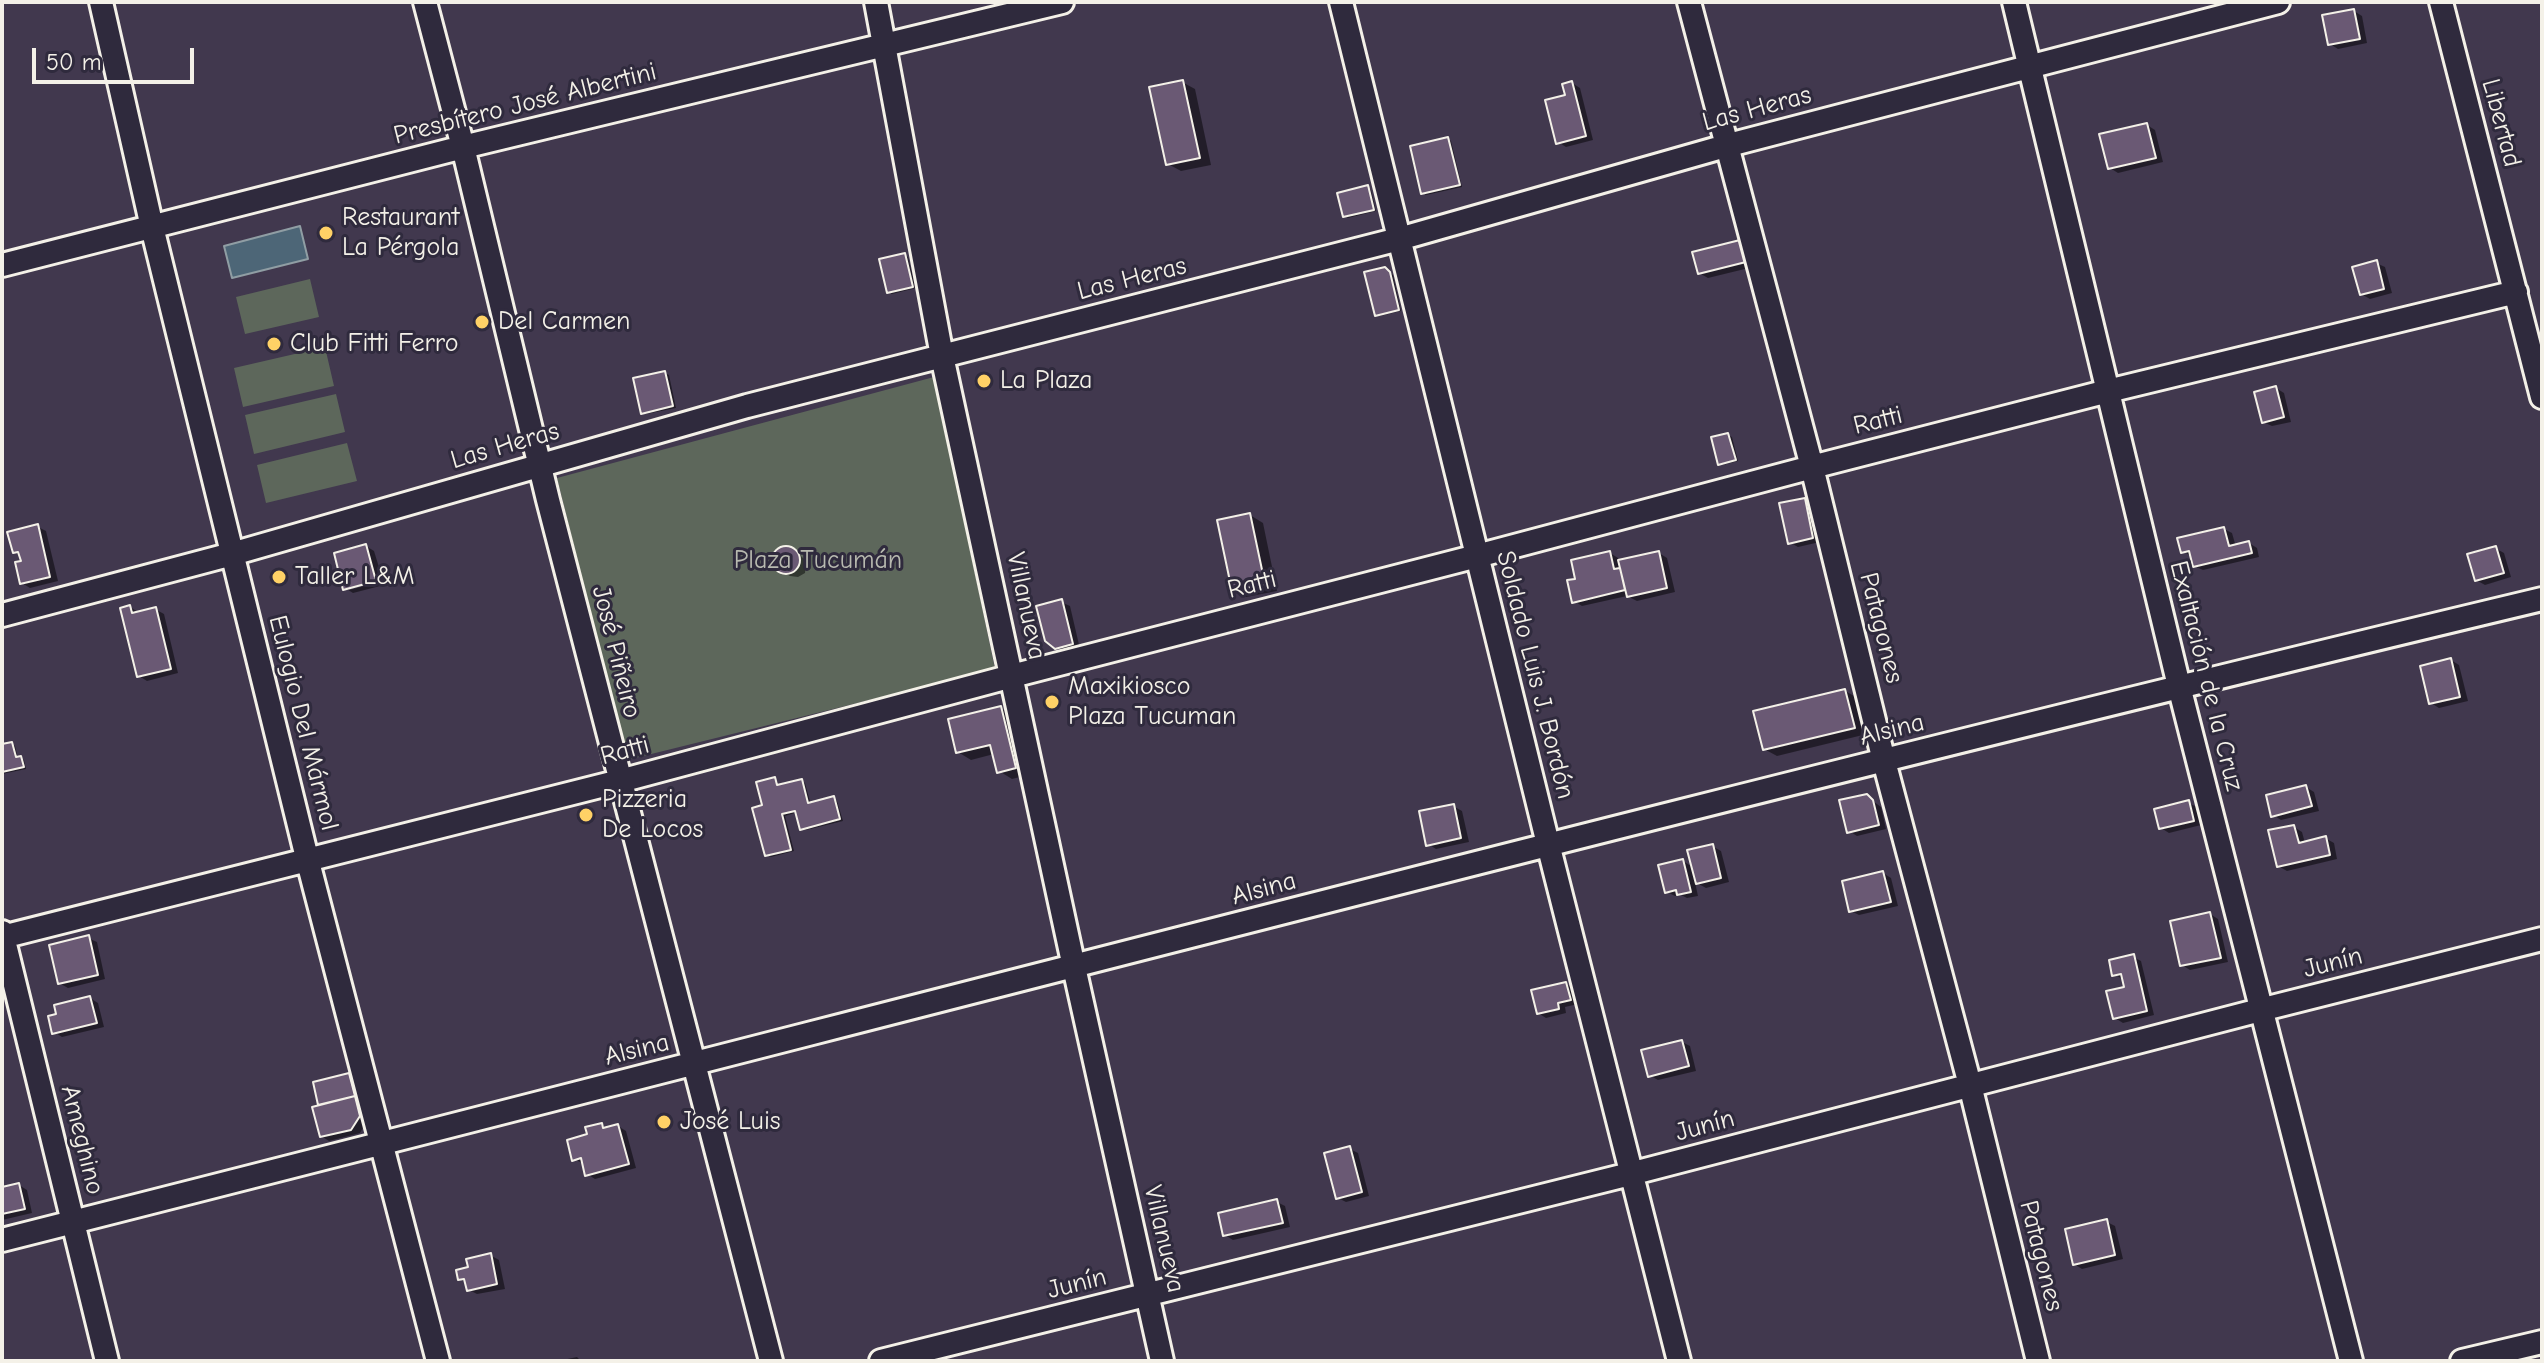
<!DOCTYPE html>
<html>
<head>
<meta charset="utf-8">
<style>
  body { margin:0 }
  #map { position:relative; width:2544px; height:1363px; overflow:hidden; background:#41384e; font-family:"Comic Neue",sans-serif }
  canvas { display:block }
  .frame { position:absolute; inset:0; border:4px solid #f4f1e8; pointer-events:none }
  .scale { position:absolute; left:32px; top:48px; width:162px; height:36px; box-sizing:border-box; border:4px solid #f4f1e8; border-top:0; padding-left:10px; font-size:24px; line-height:28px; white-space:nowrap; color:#f4f1e8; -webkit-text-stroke:6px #2f2a3d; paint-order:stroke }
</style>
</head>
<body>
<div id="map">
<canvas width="2544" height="1363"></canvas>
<div class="frame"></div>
<div class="scale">50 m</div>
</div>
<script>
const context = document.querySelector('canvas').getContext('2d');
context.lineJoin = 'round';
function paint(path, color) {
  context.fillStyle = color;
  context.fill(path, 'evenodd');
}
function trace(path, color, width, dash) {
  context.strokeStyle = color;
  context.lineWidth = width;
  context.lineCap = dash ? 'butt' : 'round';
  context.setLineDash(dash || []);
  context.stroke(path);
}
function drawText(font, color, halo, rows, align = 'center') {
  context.font = font + ' "Comic Neue",sans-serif';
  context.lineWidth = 6;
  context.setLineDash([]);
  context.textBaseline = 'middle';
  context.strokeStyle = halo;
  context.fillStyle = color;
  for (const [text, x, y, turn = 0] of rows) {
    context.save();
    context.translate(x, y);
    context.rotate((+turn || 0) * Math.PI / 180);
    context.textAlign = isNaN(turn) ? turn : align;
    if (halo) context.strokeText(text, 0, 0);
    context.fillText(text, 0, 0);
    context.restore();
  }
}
const green = new Path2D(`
  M310 279 319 317 245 334 236 297Z
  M325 347 334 386 243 407 234 368Z
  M934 377 995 669 627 760 557 478Z
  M336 394 345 432 254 454 245 415Z
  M347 443 357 481 266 503 257 465Z`);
const water = new Path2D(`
  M300 226 308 259 232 278 224 246Z`);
const shadow = new Path2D(`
  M2354 11 2362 16 2367 43 2338 49 2330 44Z
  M1182 82 1195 89 1211 165 1181 171 1168 164Z
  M1572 83 1580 88 1593 140 1566 147 1558 142Z
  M2147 125 2155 130 2163 162 2118 173 2110 168Z
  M1448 139 1451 141 1462 187 1426 195 1423 193Z
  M1368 188 1371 190 1376 211 1348 218 1344 216Z
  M1740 242 1748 247 1753 267 1708 278 1699 273Z
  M905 255 908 257 916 288 892 294 889 292Z
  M2376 263 2385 267 2392 293 2370 299 2361 294Z
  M1389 272 1393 275 1401 311 1380 316 1376 314Z
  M665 373 669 375 676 408 646 414 643 412Z
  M2276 388 2284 393 2291 422 2272 426 2263 422Z
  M1728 435 1732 437 1738 461 1723 465 1720 463Z
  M1804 500 1812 505 1820 542 1798 547 1789 542Z
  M1250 515 1263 523 1277 591 1246 597 1234 590Z
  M38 527 46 531 58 581 30 588 22 583V556L14 552Z
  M2224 529 2232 533 2236 547 2249 543 2257 548 2259 557 2203 570 2194 566 2192 557 2183 551Z
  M366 546 374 551 382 577 349 586V590L383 581 384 585 353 593 345 588Z
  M2495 548 2504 553 2511 577 2485 585 2476 580Z
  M780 550H791L800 555 806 561 805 573 798 577 790 576 781 571 775 565V555Z
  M1610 553 1618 558 1619 562 1659 553 1667 558 1675 592 1637 601 1627 596 1582 606 1574 601 1578 580Z
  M1061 602 1070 606 1080 649 1065 652 1056 647Z
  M130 607 138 612 155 609 164 614 178 673 147 681 139 676Z
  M2451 660 2459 665 2468 701 2439 708 2431 703Z
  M1845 691 1858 698 1867 734 1777 756 1764 749Z
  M1000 708 1013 715 1028 775 1012 779 999 771 994 754 971 760 958 752Z
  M12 744 15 746 18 758 24 760 26 769 2 774V746Z
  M775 779 780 787 802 781 805 783 811 805 834 799 837 801 843 821 806 830 802 828 798 812 785 816 794 851 771 857 767 855 764 807Z
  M2306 787 2314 792 2319 811 2281 820 2273 815Z
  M1866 796 1881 807 1886 829 1857 836 1849 831Z
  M2188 803 2197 807 2201 825 2169 833 2161 828Z
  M1453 806 1462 811 1469 842 1436 849 1428 844Z
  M2294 827 2302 832 2305 843 2325 838 2334 843 2337 859 2287 871 2278 866Z
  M1712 846 1721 851 1729 882 1706 888 1695 882 1698 896 1687 898 1681 895 1675 896 1667 892 1683 861 1694 868Z
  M1883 873 1891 878 1898 906 1859 915 1851 911Z
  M2210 914 2218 919 2228 962 2190 970 2182 965Z
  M88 938 97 942 105 979 68 988 59 983Z
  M2133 957 2141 961 2154 1015 2123 1023 2115 1018 2126 988 2122 979 2114 974Z
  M1566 984 1574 989 1578 1004 1565 1007 1566 1013 1546 1018 1538 1013Z
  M90 998 98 1003 104 1027 62 1037 54 1032Z
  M1682 1042 1690 1046 1696 1071 1658 1080 1649 1075Z
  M349 1075 352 1077 358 1101 363 1103 367 1121 360 1133 329 1141 321 1136V1107L315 1083Z
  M602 1125 608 1129 618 1126 626 1131 636 1168 595 1179 587 1174 584 1164 574 1159Z
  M1350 1149 1358 1153 1369 1196 1346 1202 1338 1198Z
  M19 1185 27 1190 32 1213 2 1220V1189Z
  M1277 1202 1285 1206 1290 1227 1233 1240 1225 1235Z
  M2107 1222 2115 1226 2123 1259 2082 1269 2074 1264Z
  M490 1255 499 1260 505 1289 477 1294 469 1290 467 1283 460 1279Z
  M577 1357 581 1361H558Z`);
const building = new Path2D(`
  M2354 9 2360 39 2328 45 2322 15Z
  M1183 80 1200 158 1166 165 1149 87Z
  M1572 81 1586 136 1556 144 1545 100 1565 95 1562 84Z
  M2147 123 2156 158 2108 169 2099 134Z
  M1448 137 1460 185 1421 194 1410 146Z
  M1368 185 1374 210 1343 217 1337 193Z
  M1740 240 1746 262 1698 274 1692 252Z
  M905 253 913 287 887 293 879 259Z
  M2377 260 2384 289 2360 295 2352 267Z
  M1385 267 1390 272 1399 310 1375 316 1364 272Z
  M665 371 673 406 641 414 633 378Z
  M2276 386 2284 417 2262 423 2254 392Z
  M1728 433 1736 460 1718 465 1711 437Z
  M1805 498 1813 538 1788 544 1779 503Z
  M1250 513 1265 584 1232 591 1217 520Z
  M38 524 50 577 20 584 15 562 21 561 18 552 13 553 7 532Z
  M2224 527 2229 546 2249 541 2252 553 2193 567 2189 551 2181 553 2177 538Z
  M366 544 376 581 343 590 334 553Z
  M2496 546 2504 573 2475 581 2467 554Z
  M772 560a14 14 0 1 1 28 0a14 14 0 1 1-28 0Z
  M1610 551 1614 569 1620 568 1625 590 1572 603 1567 580 1575 579 1571 560Z
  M1659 551 1667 588 1627 597 1618 560Z
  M1062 599 1073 644 1055 649 1045 641 1036 606Z
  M130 605 132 613 156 607 171 669 137 677 120 608Z
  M2451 658 2460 697 2429 704 2420 666Z
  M1845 689 1855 728 1763 750 1753 711Z
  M1001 706 1016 768 997 773 990 745 956 753 948 719Z
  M12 742 16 757 21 756 24 767 2 772V744Z
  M775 777 777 785 802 779 808 803 834 796 840 819 800 830 795 811 782 814 791 850 765 856 752 808 762 805 756 782Z
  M2306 785 2312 806 2271 817 2266 795Z
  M1867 794 1873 800 1879 825 1847 833 1839 800Z
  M2189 800 2194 821 2159 829 2154 809Z
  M1454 804 1461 838 1426 846 1419 811Z
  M2294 825 2299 843 2326 836 2330 855 2277 867 2268 830Z
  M1713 844 1721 878 1696 884 1687 850Z
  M1683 859 1691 892 1677 895 1676 890 1665 893 1658 865Z
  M1883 871 1891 902 1849 912 1842 881Z
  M2210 912 2221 958 2180 966 2170 921Z
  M89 935 98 975 58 984 49 945Z
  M2134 954 2147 1011 2113 1019 2106 991 2124 987 2121 974 2112 976 2109 960Z
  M1566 982 1571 1000 1558 1003 1559 1009 1537 1014 1531 990Z
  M90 996 97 1023 52 1034 48 1016 56 1014 54 1005Z
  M1682 1040 1689 1066 1648 1077 1641 1050Z
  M349 1073 355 1096 318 1105 313 1082Z
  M355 1096 360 1116 351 1130 320 1137 312 1107Z
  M602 1123 603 1128 618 1124 629 1164 585 1176 581 1158 572 1161 567 1140 587 1134 585 1127Z
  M1350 1146 1362 1192 1336 1199 1324 1153Z
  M19 1183 25 1209 2 1214V1187Z
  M1277 1199 1283 1223 1223 1236 1218 1213Z
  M2107 1219 2115 1255 2073 1265 2065 1229Z
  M491 1253 497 1284 467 1291 464 1279 458 1280 456 1270 468 1267 466 1259Z`);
const street = new Path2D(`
  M101 2 152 227 307 858 438 1361
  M425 2 463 147 548 500 771 1361
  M876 2 942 356 1074 967 1162 1361
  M1341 2 1548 844 1679 1361
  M1689 2 1812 467 1884 761 1970 1085 2038 1361
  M2014 2 2179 686 2351 1361
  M2441 2 2542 397
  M2 265 463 147 1062 2
  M2 615 232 554 747 406 1399 239 1729 145 2278 2
  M2 932 107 1361
  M2 937 620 781 1012 676 1477 556 1812 467 2108 391 2516 292
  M2 1240C848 1026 1693 802 2542 599
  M881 1361 1630 1174 2260 1010 2542 939
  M2462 1361 2542 1342`);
const markers = [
  [326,233,8,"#ffd166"],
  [482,322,8,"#ffd166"],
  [274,344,8,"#ffd166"],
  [984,381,8,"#ffd166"],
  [279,577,8,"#ffd166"],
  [1052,702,8,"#ffd166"],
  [586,815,8,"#ffd166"],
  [664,1122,8,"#ffd166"]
];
const streetNames = [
  ["Presbítero José Albertini",525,104,-14],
  ["Las Heras",1757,109,-15],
  ["Libertad",2501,123,75],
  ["Las Heras",1132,279,-14],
  ["Ratti",1878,421,-14],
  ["Las Heras",505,446,-16],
  ["Ratti",1252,585,-14],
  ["Villanueva",1026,606,78],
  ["Patagones",1881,628,76],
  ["José Piñeiro",616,652,76],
  ["Soldado Luis J. Bordón",1535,675,76],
  ["Exaltación de la Cruz",2206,676,76],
  ["Eulogio Del Mármol",303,723,76],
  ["Alsina",1892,730,-14],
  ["Ratti",625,751,-15],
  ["Alsina",1264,889,-15],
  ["Junín",2333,963,-14],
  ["Alsina",637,1050,-14],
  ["Junín",1705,1126,-15],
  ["Ameghino",82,1140,76],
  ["Villanueva",1164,1239,77],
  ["Patagones",2041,1256,76],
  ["Junín",1077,1284,-14]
];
const poiNames = [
  ["Restaurant",342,218],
  ["La Pérgola",342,248],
  ["Del Carmen",498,322],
  ["Club Fitti Ferro",290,344],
  ["La Plaza",1000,381],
  ["Taller L&M",295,577],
  ["Maxikiosco",1068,687],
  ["Plaza Tucuman",1068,717],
  ["Pizzeria",602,800],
  ["De Locos",602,830],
  ["José Luis",680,1122]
];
const parkNames = [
  ["Plaza Tucumán",818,561]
];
paint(green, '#5d675b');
paint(water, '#4d6677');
trace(water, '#909ea4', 2);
paint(shadow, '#0007');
paint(building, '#6a5974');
trace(building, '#f4f1e8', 2);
trace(street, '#f4f1e8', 28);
trace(street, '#2f2a3d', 22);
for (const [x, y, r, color] of markers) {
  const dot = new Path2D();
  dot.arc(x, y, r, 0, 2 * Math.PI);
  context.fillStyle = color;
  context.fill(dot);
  trace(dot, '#2f2a3d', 3);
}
drawText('26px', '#f4f1e8', '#2f2a3d', streetNames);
drawText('26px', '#f4f1e8', '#2f2a3d', poiNames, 'left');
drawText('26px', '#b8bab0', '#2f2a3d', parkNames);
</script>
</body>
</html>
